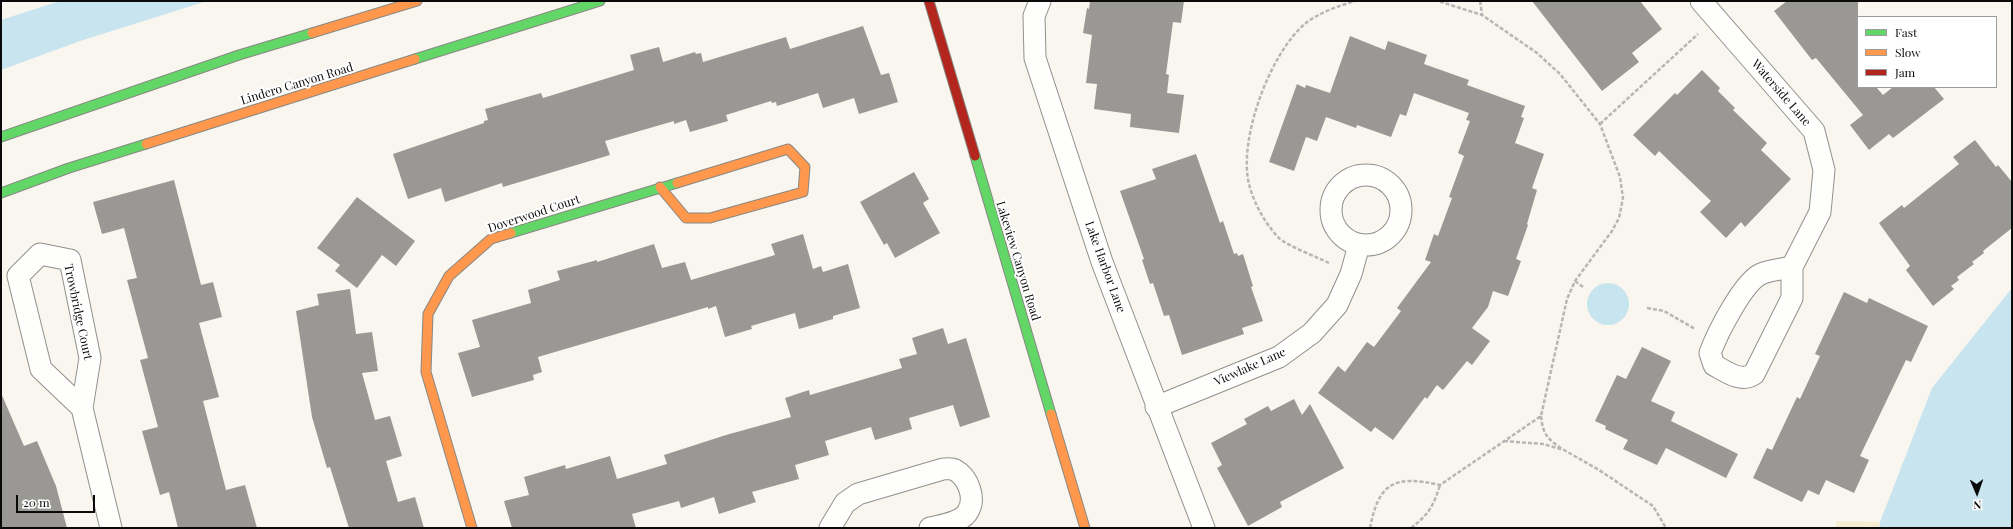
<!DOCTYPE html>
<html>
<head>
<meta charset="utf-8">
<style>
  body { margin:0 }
  #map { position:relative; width:2013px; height:529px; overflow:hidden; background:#f8f6ee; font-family:"Playfair Display",serif }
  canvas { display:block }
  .frame { position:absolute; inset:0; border:2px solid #0a0a0a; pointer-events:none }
  .legend { position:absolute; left:1857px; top:16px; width:140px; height:72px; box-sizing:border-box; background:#fff; border:1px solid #9d9d9d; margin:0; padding:5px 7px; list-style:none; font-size:12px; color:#0a0a0a }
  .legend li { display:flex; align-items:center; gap:8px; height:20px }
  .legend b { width:20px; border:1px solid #9d9d9d }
  .north { position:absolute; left:1957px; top:473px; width:40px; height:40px; -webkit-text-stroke:3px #fff; paint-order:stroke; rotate:178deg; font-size:11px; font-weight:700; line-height:16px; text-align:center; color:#0a0a0a }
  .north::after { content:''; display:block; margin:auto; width:14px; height:18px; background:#0a0a0a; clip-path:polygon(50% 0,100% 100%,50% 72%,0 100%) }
  .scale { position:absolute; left:16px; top:495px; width:79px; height:18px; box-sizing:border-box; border:2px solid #0a0a0a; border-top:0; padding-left:5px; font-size:12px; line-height:14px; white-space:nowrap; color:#0a0a0a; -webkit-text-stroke:3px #fff; paint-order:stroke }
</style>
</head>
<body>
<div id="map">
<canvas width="2013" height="529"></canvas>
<div class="frame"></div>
<ul class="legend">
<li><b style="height:5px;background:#63d668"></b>Fast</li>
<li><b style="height:5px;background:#ff974d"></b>Slow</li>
<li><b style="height:5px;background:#b3261e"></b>Jam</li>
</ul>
<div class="north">N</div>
<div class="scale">20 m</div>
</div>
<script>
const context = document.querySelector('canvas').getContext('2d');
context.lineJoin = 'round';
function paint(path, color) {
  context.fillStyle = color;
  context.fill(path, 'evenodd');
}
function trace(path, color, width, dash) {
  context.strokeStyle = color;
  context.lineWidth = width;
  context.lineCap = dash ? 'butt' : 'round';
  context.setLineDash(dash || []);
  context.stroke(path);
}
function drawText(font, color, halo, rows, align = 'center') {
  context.font = font + ' "Playfair Display",serif';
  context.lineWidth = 4;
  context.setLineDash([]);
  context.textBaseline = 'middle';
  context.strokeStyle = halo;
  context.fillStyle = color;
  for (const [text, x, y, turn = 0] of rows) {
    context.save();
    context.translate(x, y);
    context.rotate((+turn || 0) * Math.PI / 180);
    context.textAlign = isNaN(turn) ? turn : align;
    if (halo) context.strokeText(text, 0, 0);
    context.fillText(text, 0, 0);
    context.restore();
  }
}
const sand = new Path2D(`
  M1837 521 1880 522 1879 528H1835Z`);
const water = new Path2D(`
  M60 1H207L80 41 1 70V20Z
  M1587 304a21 21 0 1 1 42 0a21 21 0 1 1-42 0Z
  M2012 288V528H1879L1880 522 1932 388Z`);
const building = new Path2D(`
  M1090 1H1184L1181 23 1173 22 1166 74 1169 75 1167 93 1184 95 1179 133 1130 127 1131 114 1094 109 1097 84 1086 83 1092 35 1083 33 1087 8 1089 9Z
  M1532 1H1640L1662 29 1632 53 1639 62 1602 91Z
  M1787 1H1858V87H1876L1883 95 1893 87H1934L1944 99 1893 138 1889 134 1869 150 1850 125 1863 115 1816 58 1812 60 1774 11Z
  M863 26 881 75 889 73 898 102 859 114 854 98 823 108 818 93 777 106 776 102 772 103 771 101 726 115 728 121 690 132 686 120 674 124V121L605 141 610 155 503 187 502 183 445 202 441 188 408 199 393 154 484 123V121L488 120 485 109 541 93 543 98 634 70 630 55 659 47 663 62 695 52 696 54 701 53 703 62 786 37 790 49Z
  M1350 36 1385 50 1388 41 1427 55 1424 64 1469 80 1467 85 1525 106 1521 117 1524 118 1515 143 1544 154 1532 188 1537 190 1527 224 1528 225 1516 259 1521 261 1508 296 1493 291 1488 307 1472 328 1490 341 1472 365 1467 361 1443 390 1437 385 1427 399 1425 397 1393 440 1375 427 1371 432 1318 393 1338 366 1345 372 1367 342 1374 347 1401 311 1397 308 1431 262 1425 260 1434 234 1438 236 1452 198 1449 197 1464 156 1458 153 1470 121 1466 120 1469 113 1414 93 1406 116 1400 114 1391 137 1357 125 1356 128 1326 117 1317 141 1306 137 1294 171 1269 162 1297 84 1305 88 1306 85 1330 93Z
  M1702 70 1720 88 1718 91 1735 108 1733 110 1767 143 1761 150 1791 179 1745 227 1741 222 1726 238 1700 212 1711 201 1659 151 1655 156 1633 135 1675 93 1677 95Z
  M1975 140 1996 167 1998 165 2012 182V228L1983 251 1984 253 1972 262 1974 264 1957 277 1959 280 1951 286 1954 289 1933 306 1906 270 1910 266 1879 223 1902 205 1904 208 1959 164 1953 157Z
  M1196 154 1220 223 1223 221 1234 254 1237 253 1238 256 1243 254 1253 286 1251 287 1263 321 1242 328 1244 334 1182 355 1169 315 1164 316 1153 283 1150 284 1142 260 1144 259 1120 191 1156 179 1152 169Z
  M914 172 929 199 923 203 940 233 895 258 887 243 884 245 860 202Z
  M174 180 201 285 213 282 222 317 199 323 219 397 203 401 226 490 245 485 257 528H178L169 492 160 495 142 431 158 427 140 360 148 358 127 280 137 278 124 228 102 234 93 202Z
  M357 197 415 241 396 266 382 255 357 288 335 271 340 265 317 248Z
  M803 234 813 269 821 266 823 272 848 264 860 308 833 316V319L799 329 795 313 751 326 752 329 725 337 716 306 708 309V307L538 357 542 372 533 375 534 380 472 397 458 353 480 347 472 320 531 303 528 290 560 280 557 271 597 260V262L654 244 662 268 685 262 691 280 775 255 771 244Z
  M350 289 356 334 372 332 378 371 362 373 375 420 390 416 402 456 386 461 398 502 415 497 424 528H349L330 467 327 468 312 417 296 311 319 305 317 294Z
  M1844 292 1867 303 1869 298 1928 326 1911 362 1906 360 1860 456 1869 460 1854 493 1826 480 1819 495 1808 490 1802 502 1753 478 1767 448 1772 450 1797 397 1800 399 1820 356 1815 354Z
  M943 328 948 344 966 338 990 417 960 427 953 405 909 418 912 429 875 440 871 427 825 441 829 455 795 465 799 479 752 492 756 502 719 514 714 497 681 508 679 501 632 514 636 528H512L504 501 529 495 524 477 565 465 566 469 610 456 617 479 667 464 664 455 726 435 791 417 785 398 809 390 810 395 902 368 899 359 917 354 912 338Z
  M1642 347 1671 361 1651 401 1675 412 1671 421 1738 454 1726 478 1666 448 1657 465 1623 449 1628 440 1605 429 1606 426 1595 421 1617 375 1626 379Z
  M1 393 24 446 37 441 56 486 67 528H1Z
  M1294 399 1302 415 1310 404 1344 468 1280 502 1282 507 1248 526 1217 468 1222 465 1211 443 1247 424 1244 419 1268 406 1271 411Z`);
const path = new Path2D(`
  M1480 1 1482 14
  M1600 124 1698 34
  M1329 263C1317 257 1285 245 1278 237 1264 222 1254 203 1249 184 1238 140 1270 52 1306 23 1320 12 1339 6 1355 1
  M1575 281 1583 287
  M1647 308 1664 311 1695 329
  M1541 416C1543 435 1547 438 1562 449
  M1504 441 1543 444 1564 450 1599 470 1653 506 1666 528
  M1370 528C1379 482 1394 475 1440 485L1541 416 1567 299 1575 281 1612 231 1619 218 1623 198 1620 177 1600 124 1560 74 1537 53 1482 15 1438 1
  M1411 528C1429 514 1433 507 1440 485`);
const street = new Path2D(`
  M1040 1 1034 16 1035 58 1102 262 1204 528
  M1701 1 1814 131 1824 170 1820 212 1792 267V298L1754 374C1741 383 1727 372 1714 365L1710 353C1717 334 1743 282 1761 274 1770 270 1782 269 1792 267
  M1331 210a35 35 0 1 1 70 0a35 35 0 1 1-70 0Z
  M1156 407 1279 357 1312 333 1337 305 1351 274 1359 245
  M82 408 41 369 18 276 40 254 70 260 90 358 82 408 111 528
  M830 528 845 503 858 494 943 469C946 469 951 468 955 470 968 477 977 499 967 513 960 523 942 525 930 528`);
const fast = new Path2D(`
  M415 59 600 1
  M1 137 239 55 312 33
  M975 156 1051 414
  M1 193 69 168 146 144
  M511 233 677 183`);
const slow = new Path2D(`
  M312 33 417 1
  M146 144 415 59
  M660 187 686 218H710L803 192 805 167 788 149 677 183
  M1051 414 1085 528
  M472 528 426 372 428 314 449 276 491 239 511 233`);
const jam = new Path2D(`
  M929 1 975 156`);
const streetNames = [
  ["Lindero Canyon Road",297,84,-17],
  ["Waterside Lane",1781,93,49],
  ["Doverwood Court",534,214,-18],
  ["Lakeview Canyon Road",1018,261,73],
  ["Lake Harbor Lane",1105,267,70],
  ["Trowbridge Court",78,312,78],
  ["Viewlake Lane",1250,367,-24]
];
paint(sand, '#f6ecd1');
paint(water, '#c8e4ef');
paint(building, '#9a9894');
trace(street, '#91908d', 23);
trace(fast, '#888783', 11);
trace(slow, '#888783', 11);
trace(jam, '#888783', 11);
trace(path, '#b7b6b5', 2.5, [4, 2]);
trace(street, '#fefefc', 21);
trace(fast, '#63d668', 9);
trace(slow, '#ff974d', 9);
trace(jam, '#b3261e', 9);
drawText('12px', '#0a0a0a', '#fff', streetNames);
</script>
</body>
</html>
